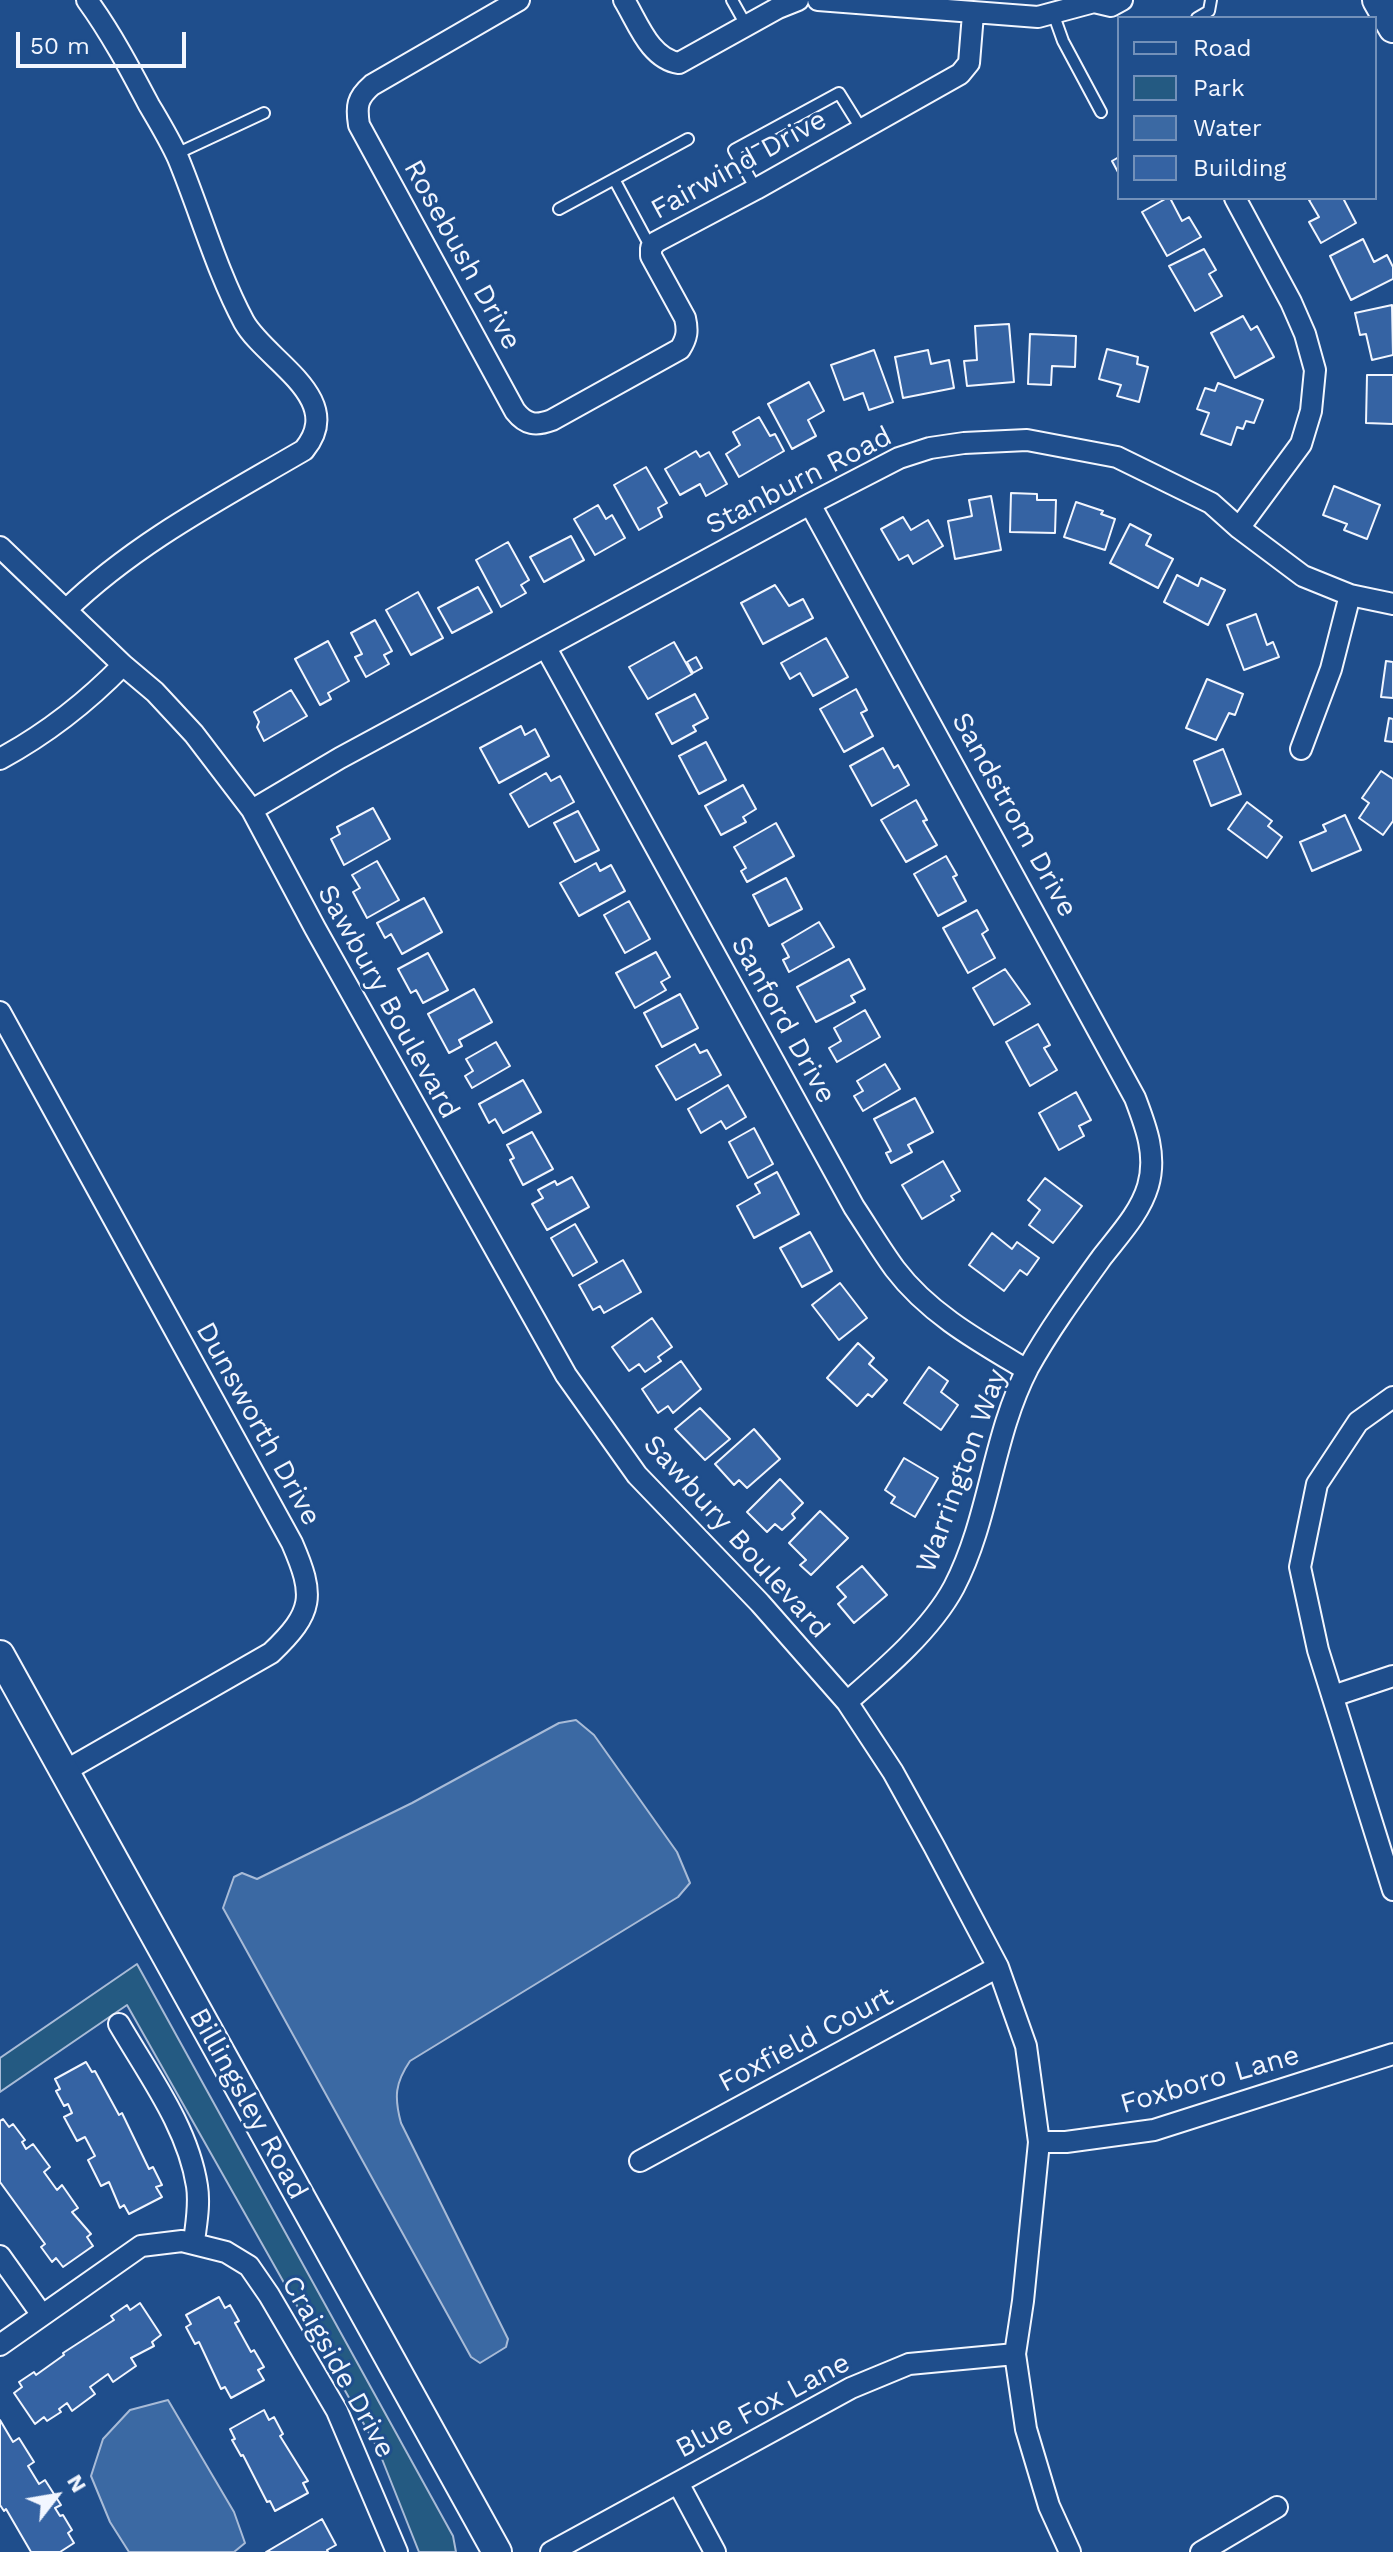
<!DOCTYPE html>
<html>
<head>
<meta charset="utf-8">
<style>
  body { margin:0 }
  #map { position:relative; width:1393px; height:2552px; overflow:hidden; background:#1f4e8c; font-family:"Work Sans",sans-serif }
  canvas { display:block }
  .legend { position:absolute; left:1117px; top:16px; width:260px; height:184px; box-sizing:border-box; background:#1f4e8c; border:2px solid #7391ba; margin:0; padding:10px 14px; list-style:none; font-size:24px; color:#f2f6ff }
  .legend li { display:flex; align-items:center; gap:16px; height:40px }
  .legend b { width:40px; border:2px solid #7391ba }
  .north { position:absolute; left:16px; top:2456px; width:80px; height:80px; -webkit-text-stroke:6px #1f4e8c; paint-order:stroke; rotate:59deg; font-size:22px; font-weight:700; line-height:32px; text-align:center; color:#f2f6ff }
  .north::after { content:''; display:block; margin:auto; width:28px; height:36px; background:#f2f6ff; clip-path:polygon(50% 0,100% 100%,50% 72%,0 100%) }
  .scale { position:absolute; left:16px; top:32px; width:170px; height:36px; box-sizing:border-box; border:4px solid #f2f6ff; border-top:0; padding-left:10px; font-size:24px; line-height:28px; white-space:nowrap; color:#f2f6ff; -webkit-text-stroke:6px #1f4e8c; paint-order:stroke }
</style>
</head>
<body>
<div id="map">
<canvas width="1393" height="2552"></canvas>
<ul class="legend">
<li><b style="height:10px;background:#1f4e8c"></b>Road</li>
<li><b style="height:22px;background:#245a82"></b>Park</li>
<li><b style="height:22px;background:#3b69a3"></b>Water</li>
<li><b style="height:22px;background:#3563a3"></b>Building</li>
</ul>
<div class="north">N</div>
<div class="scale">50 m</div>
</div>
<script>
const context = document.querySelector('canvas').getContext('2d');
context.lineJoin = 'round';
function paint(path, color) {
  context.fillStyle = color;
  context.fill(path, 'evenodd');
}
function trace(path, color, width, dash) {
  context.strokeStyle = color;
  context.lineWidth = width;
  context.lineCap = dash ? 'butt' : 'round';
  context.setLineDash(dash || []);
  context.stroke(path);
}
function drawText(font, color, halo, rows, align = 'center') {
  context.font = font + ' "Work Sans",sans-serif';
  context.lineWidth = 6;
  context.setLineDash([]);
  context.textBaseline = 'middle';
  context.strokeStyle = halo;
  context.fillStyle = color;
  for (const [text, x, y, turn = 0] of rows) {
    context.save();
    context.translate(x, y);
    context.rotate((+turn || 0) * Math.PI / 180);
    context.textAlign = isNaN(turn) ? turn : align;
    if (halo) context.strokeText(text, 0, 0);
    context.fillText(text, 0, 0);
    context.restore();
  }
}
const green = new Path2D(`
  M137 1964 453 2536 456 2552H419L378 2449 127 2005 0 2092V2058Z`);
const water = new Path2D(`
  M576 1720 594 1735 677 1852 690 1883 678 1897 410 2061C395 2083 394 2097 401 2123L508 2339 506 2347 480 2363 471 2357 223 1908 234 1877 242 1873 257 1879 412 1803 559 1723Z
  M168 2400 234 2512 245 2543 234 2552H129L110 2522 91 2476 103 2439 130 2410Z`);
const building = new Path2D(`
  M1119 157V174L1112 161Z
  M1167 198H1170L1182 221 1189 217 1201 237 1167 256 1142 212Z
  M1313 198H1343L1356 223 1321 243 1309 222 1319 217 1309 200Z
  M1363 239 1374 262 1387 255 1393 267V279L1351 300 1330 256Z
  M1204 249 1216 270 1209 274 1222 296 1195 311 1169 266Z
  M1392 305 1393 355 1372 360 1366 334 1360 335 1355 313Z
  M1243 316 1251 330 1257 326 1274 357 1235 378 1211 333Z
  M1009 324 1014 382 967 386 964 361 977 360 975 326Z
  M1030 334 1076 336 1075 367 1052 366 1051 385 1028 384Z
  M1107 349 1138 357 1137 364 1148 367 1139 402 1117 396 1121 385 1099 379Z
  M874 350 893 402 869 410 863 393 844 400 831 365Z
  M928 350 931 364 949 360 954 388 903 398 895 357Z
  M1367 375H1393V424L1366 423Z
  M809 382 824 411 808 420 816 436 792 449 768 404Z
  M1218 383 1263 400 1254 423 1246 421 1243 429 1237 427 1231 445 1201 434 1209 413 1197 409 1205 388 1215 391Z
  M759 417 770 436 775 434 784 451 739 477 726 454 740 445 733 432Z
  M696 451 700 457 709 452 727 484 706 496 700 484 680 495 665 469Z
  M646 467 667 503 658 508 662 517 639 530 614 485Z
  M1334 486 1380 505 1367 539 1344 530 1347 524 1323 515Z
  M1011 493 1037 494V500H1056L1055 533 1010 532Z
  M991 496 1001 550 955 559 948 521 972 516 969 500Z
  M1076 502 1103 511 1101 514 1115 519 1105 550 1064 537Z
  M598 505 606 519 612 515 625 538 595 555 574 519Z
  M903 517 911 530 928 520 943 546 913 564 908 555 899 560 881 529Z
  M1130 524 1151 535 1146 545 1173 559 1158 588 1110 563Z
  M571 536 584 560 544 582 530 557Z
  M508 542 529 580 521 585 526 593 501 607 476 560Z
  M1177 575 1198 586 1201 578 1225 590 1208 625 1164 602Z
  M775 585 789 606 803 599 813 618 763 644 741 603Z
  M478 587 492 612 452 633 438 608Z
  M418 592 443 638 411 655 386 610Z
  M1256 614 1267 645 1273 642 1279 657 1244 670 1227 625Z
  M375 620 392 651 384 655 389 664 366 677 355 657 362 654 351 633Z
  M826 638 848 677 813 696 800 673 790 679 781 663Z
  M328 641 349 681 328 693 331 699 320 705 295 659Z
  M674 642 692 674 648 699 629 667Z
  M696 657 702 668 693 673 687 662Z
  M1386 661 1393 662V698L1381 697Z
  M1207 679 1243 694 1235 715 1229 713 1216 740 1186 728Z
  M856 689 867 710 861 713 873 736 844 752 820 709Z
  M291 690 307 716 264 741 257 727 259 722 254 712Z
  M695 694 708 718 693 726 696 731 672 744 656 714Z
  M1389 718 1393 719V742L1385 741Z
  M521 726 525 735 535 729 549 756 499 783 480 748Z
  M706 742 726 780 699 794 679 756Z
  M883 748 894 768 898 765 909 785 872 806 850 766Z
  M1223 749 1241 794 1211 806 1194 761Z
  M1381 771 1393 779V821L1383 835 1359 818 1369 803 1362 798Z
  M546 773 551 781 560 776 574 802 529 827 510 794Z
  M743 785 756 809 743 817 746 822 721 835 705 806Z
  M916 800 927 820 923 821 937 845 906 862 881 820Z
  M1247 802 1272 821 1268 826 1282 837 1267 858 1228 829Z
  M373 808 390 839 344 865 331 839 340 834 337 827Z
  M578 811 599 850 575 862 554 823Z
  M1345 815 1361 850 1312 871 1300 842 1326 831 1323 825Z
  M776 823 794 856 747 882 741 871 746 868 734 847Z
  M946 856 957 875 953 877 966 901 938 916 914 874Z
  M377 861 399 900 367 918 353 892 360 888 352 875Z
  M596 863 600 871 611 865 625 891 579 916 560 883Z
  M786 878 802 909 769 926 753 895Z
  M424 898 442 932 402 954 391 934 385 938 377 923Z
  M629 901 650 939 625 953 604 915Z
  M977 910 988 930 982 934 995 958 968 973 943 928Z
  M819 922 834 947 789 972 783 960 789 957 782 944Z
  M656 952 670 977 661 982 666 990 635 1008 616 973Z
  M428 953 448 990 423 1003 416 990 411 993 398 969Z
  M849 959 865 989 851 996 855 1002 816 1022 797 987Z
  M1005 969 1030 1004 994 1025 973 988Z
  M474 989 492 1022 459 1040 462 1046 449 1053 428 1014Z
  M680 994 698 1028 662 1047 644 1013Z
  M865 1010 880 1037 837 1062 829 1048 841 1041 834 1028Z
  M1038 1024 1050 1045 1044 1048 1057 1070 1030 1086 1006 1042Z
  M496 1042 510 1066 472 1088 465 1076 473 1071 466 1059Z
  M695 1044 700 1053 707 1050 721 1075 676 1100 656 1066Z
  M885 1064 900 1089 863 1111 854 1096 863 1091 857 1081Z
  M523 1080 541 1112 503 1133 495 1119 489 1123 479 1104Z
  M728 1085 746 1117 726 1129 721 1121 701 1133 688 1109Z
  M1076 1092 1091 1120 1079 1126 1084 1136 1059 1150 1039 1113Z
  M915 1098 933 1132 908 1145 912 1152 891 1163 886 1153 891 1151 874 1119Z
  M754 1128 773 1164 748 1178 729 1142Z
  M532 1132 553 1169 523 1185 510 1160 514 1158 507 1145Z
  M943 1161 960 1191 951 1196 954 1200 922 1219 902 1185Z
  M777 1172 799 1214 754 1238 737 1206 760 1193 755 1184Z
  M572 1177 589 1207 547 1230 532 1204 543 1198 538 1190 555 1181 557 1185Z
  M1045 1178 1082 1206 1053 1243 1029 1225 1040 1210 1028 1200Z
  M575 1224 597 1262 573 1276 551 1238Z
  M810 1232 832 1271 802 1287 780 1248Z
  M992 1233 1012 1249 1017 1242 1039 1258 1027 1275 1020 1270 1004 1291 969 1265Z
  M623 1260 641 1292 604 1313 600 1306 593 1310 579 1285Z
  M840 1283 867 1318 839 1340 812 1305Z
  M652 1318 672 1347 658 1357 661 1361 645 1372 639 1364 629 1371 612 1347Z
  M858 1343 874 1358 869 1364 887 1380 872 1397 868 1394 857 1406 827 1378Z
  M681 1361 701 1389 673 1413 668 1406 658 1413 642 1389Z
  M929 1367 948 1381 941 1392 958 1405 941 1430 904 1403Z
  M700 1408 730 1439 705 1460 675 1429Z
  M754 1429 780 1459 747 1488 739 1480 734 1485 715 1464Z
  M904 1458 938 1478 915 1517 891 1503 895 1497 885 1490Z
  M780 1479 803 1503 792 1514 795 1518 782 1530 775 1524 767 1532 747 1512Z
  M820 1511 848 1538 811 1575 800 1565 806 1560 789 1543Z
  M862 1566 887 1595 854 1623 838 1604 846 1597 837 1587Z
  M86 2062 92 2072 95 2071 119 2115 122 2113 149 2169 153 2167 162 2185 156 2187 162 2197 129 2214 124 2205 120 2208 109 2182 101 2186 88 2160 95 2156 85 2137 77 2141 64 2117 72 2113 68 2104 64 2106 56 2091 60 2089 55 2079Z
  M3 2119 9 2127 13 2124 25 2140 22 2142 26 2149 33 2144 50 2167 44 2172 57 2190 62 2185 78 2208 72 2212 91 2234 87 2237 93 2246 63 2267 56 2258 52 2262 41 2247 45 2244 0 2182V2121Z
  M219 2297 225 2308 230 2305 239 2321 235 2323 251 2352 254 2350 264 2367 258 2370 264 2380 231 2398 225 2387 221 2389 199 2342 195 2344 186 2327 191 2324 186 2315Z
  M140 2303 161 2335 152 2342 154 2346 131 2358 136 2366 113 2382 108 2374 90 2387 95 2394 72 2411 67 2403 59 2409 61 2412 47 2421 44 2417 35 2424 14 2393 22 2387 19 2382 34 2372 36 2375 64 2355 63 2353 114 2320 111 2316 127 2305 130 2310Z
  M264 2410 269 2420 274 2417 283 2434 280 2436 308 2481 303 2483 308 2493 275 2511 270 2501 267 2502 243 2455 241 2456 232 2440 235 2439 230 2429Z
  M0 2420 13 2442 19 2438 34 2462 28 2466 39 2484 45 2480 61 2505 55 2508 60 2516 63 2515 72 2530 68 2533 74 2543 60 2552H31L6 2509 4 2511 0 2505Z
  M322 2519 336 2545 327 2550 328 2552H266Z`);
const lane = new Path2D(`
  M732 0 746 25
  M1053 13 1063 41 1101 112
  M1197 18 1209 11 1211 0
  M176 154 264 113
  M614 179 651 248
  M756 189 734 150 839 93 862 130
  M559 209 688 139`);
const street = new Path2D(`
  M519 0 372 85C357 98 356 106 359 125L515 411C526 425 536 426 552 420L680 349C687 338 688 331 685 318L651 256V248L656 242 756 189 960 74 969 63 973 14
  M624 0C638 23 650 59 679 63L778 8 798 0
  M818 0 1038 17 1094 2 1111 6 1122 0
  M1235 198 1291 302 1305 334 1315 370 1311 411 1301 444 1239 528
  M810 504 1135 1098C1146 1127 1157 1155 1148 1186 1140 1213 1119 1235 1102 1257 1076 1293 1049 1330 1028 1368 992 1437 990 1518 954 1587 931 1630 884 1670 847 1702
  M0 547 123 665 155 692 194 734 252 810 315 928 566 1375 637 1475 760 1603 847 1702 893 1772 934 1846 998 1967 1026 2046 1039 2142 1023 2301 1015 2354 1026 2429 1049 2506 1070 2552
  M66 610C135 543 222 498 304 450 347 398 266 361 244 322 217 272 200 211 178 158 170 140 159 122 149 105 130 69 111 33 87 0
  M546 648 854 1207C868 1228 881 1250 895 1269 929 1314 980 1342 1027 1370
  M1301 749 1331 669 1350 595
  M0 759C46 734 87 702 123 665
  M252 810 340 758 810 504 899 458 930 448 964 443 1027 440 1117 457 1211 503 1239 528 1303 576 1350 595 1393 604
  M0 1012 292 1543C315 1596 314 1612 271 1653L65 1771
  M1393 1397 1358 1422 1317 1484 1300 1567 1318 1650 1393 1890
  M1333 1696 1393 1676
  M119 2024C148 2074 188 2127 197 2186 200 2205 196 2224 194 2242
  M1039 2142H1066L1154 2130 1393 2054
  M640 2161 998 1967
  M0 2256 42 2315
  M0 2345 141 2246 182 2241 226 2252 249 2266 269 2295 337 2411 397 2552
  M678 2483 715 2552
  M551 2552 851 2388 909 2364 1015 2354
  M1201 2552 1277 2507`);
const secondary = new Path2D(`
  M1377 0 1393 28
  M0 1655 497 2552`);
const streetNames = [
  ["Fairwind Drive",739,165,-29],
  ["Rosebush Drive",462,255,61],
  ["Stanburn Road",799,481,-27],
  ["Sandstrom Drive",1014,815,61],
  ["Sawbury Boulevard",388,1002,61],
  ["Sanford Drive",783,1020,61],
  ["Dunsworth Drive",258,1424,61],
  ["Warrington Way",962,1471,-70],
  ["Sawbury Boulevard",736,1537,48],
  ["Foxfield Court",806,2040,-28],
  ["Foxboro Lane",1210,2080,-16],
  ["Billingsley Road",248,2104,61],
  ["Craigside Drive",338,2367,61],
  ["Blue Fox Lane",763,2406,-28]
];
paint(green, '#245a82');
trace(green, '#a8bbd7', 2);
paint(water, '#3b69a3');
trace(water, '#a8bbd7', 2);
paint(building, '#3563a3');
trace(building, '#f2f6ff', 2);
trace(lane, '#f2f6ff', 14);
trace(street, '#f2f6ff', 24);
trace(secondary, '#f2f6ff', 32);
trace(lane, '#1f4e8c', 10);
trace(street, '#1f4e8c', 20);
trace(secondary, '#1f4e8c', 28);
drawText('28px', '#f2f6ff', '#1f4e8c', streetNames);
</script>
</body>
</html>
